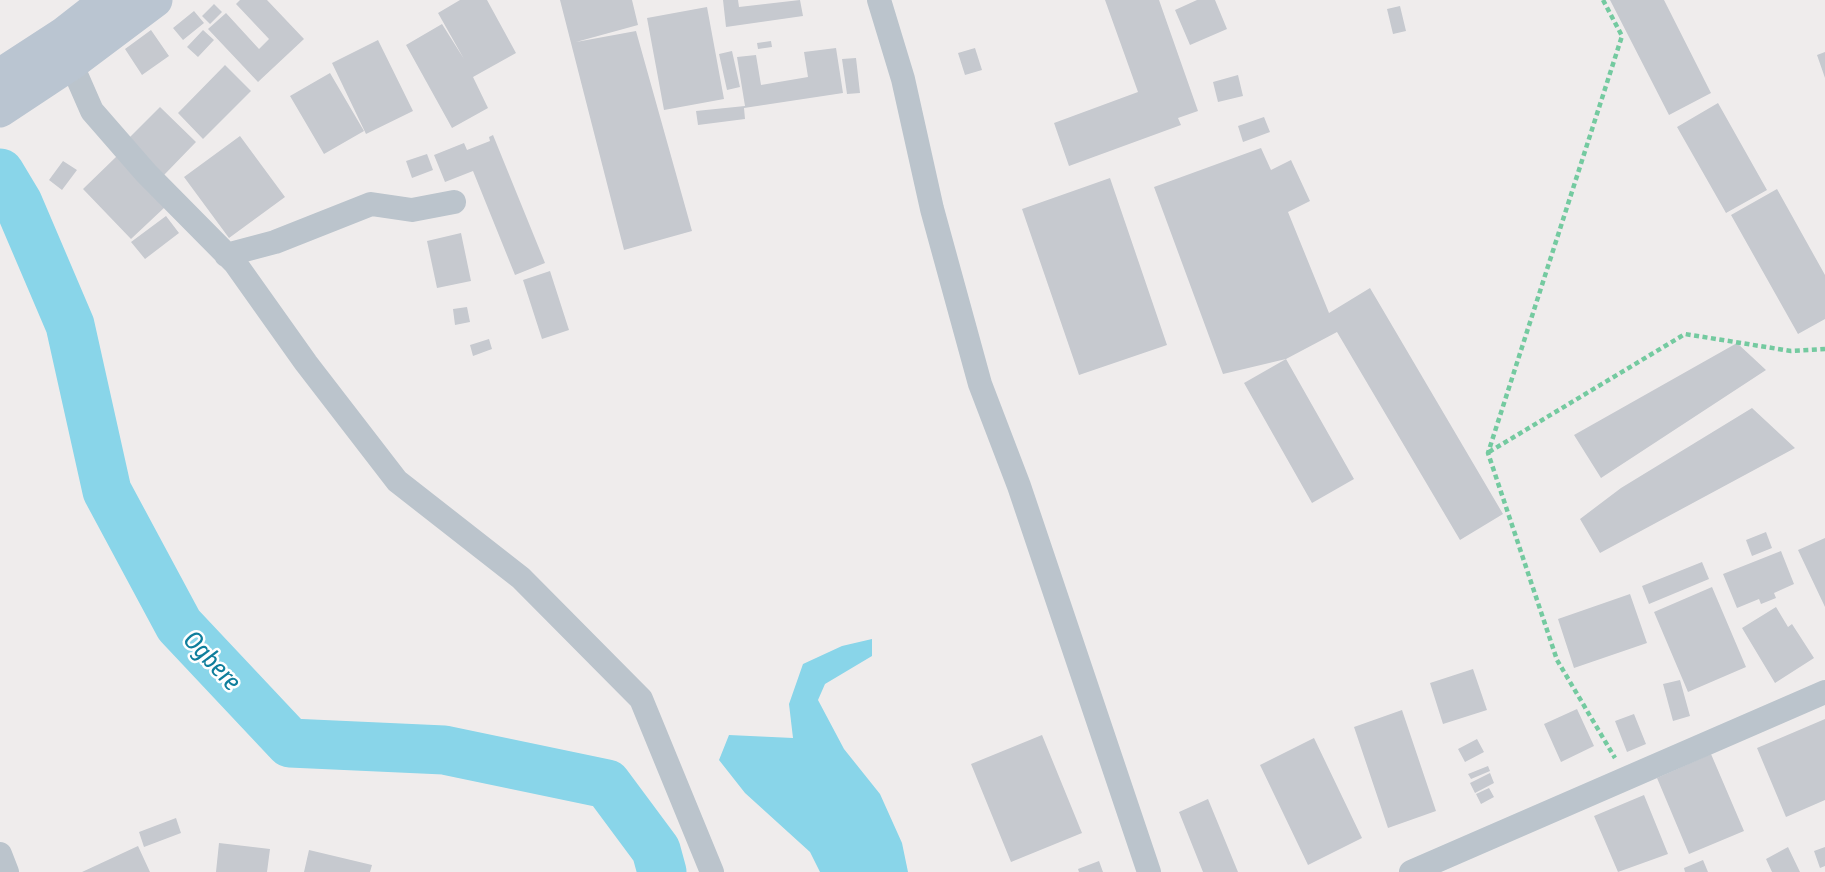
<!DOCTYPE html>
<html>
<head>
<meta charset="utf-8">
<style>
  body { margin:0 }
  canvas { display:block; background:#efecec }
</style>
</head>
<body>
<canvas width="1825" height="872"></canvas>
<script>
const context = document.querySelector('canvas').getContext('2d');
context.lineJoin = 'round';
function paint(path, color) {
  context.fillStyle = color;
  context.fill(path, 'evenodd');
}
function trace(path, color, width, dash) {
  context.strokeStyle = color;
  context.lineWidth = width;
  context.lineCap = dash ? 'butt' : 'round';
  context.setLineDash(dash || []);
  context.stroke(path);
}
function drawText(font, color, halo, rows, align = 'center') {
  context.font = font + ' "Asap Condensed",sans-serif';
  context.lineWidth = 5;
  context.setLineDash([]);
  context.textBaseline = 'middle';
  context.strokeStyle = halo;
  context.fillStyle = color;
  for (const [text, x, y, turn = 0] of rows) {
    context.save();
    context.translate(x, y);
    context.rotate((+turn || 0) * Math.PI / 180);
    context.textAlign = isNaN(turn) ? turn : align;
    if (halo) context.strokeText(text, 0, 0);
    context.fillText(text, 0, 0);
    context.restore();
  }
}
const water = new Path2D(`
  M872 639V656L825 684 818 700 844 749 880 794 902 843 908 872H820L810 852 745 793 719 760 729 735 793 738 789 704 803 664 842 646Z`);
const river = new Path2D(`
  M0 173 18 203 70 325 107 491 179 625 290 743 444 750 607 784 656 850 662 872`);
const building = new Path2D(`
  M240 0H267L304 39 258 82 208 29 226 13 259 49 269 39 236 4Z
  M460 0H487L516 53 473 77 488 108 452 128 406 45 442 24 464 59 438 13Z
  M560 0H632L638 25 576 42 636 31 692 231 624 250Z
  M723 0H738L739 7 800 0 803 16 726 27Z
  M1105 0H1159L1198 111 1178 118 1181 125 1069 166 1054 123 1138 92Z
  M1197 0H1215L1227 29 1190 45 1175 10Z
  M1610 0H1664L1711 93 1669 115Z
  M214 4 222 12 210 24 202 16Z
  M1400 6 1406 31 1393 34 1387 9Z
  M707 7 724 99 664 110 647 18Z
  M194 11 204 23 183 40 173 28Z
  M151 30 169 56 142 75 125 49Z
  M203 30 214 40 198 57 187 47Z
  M378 40 413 111 366 134 332 63Z
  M771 41 772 47 758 49 757 43Z
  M836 48 843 93 744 108 745 119 698 125 696 111 745 106 737 57 756 55 761 85 808 77 804 52Z
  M975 48 982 70 965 75 958 53Z
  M732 51 740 87 727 90 719 54Z
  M1825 52V78L1817 55Z
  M856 58 860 93 847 94 842 59Z
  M225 65 251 91 203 139 178 113Z
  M330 73 364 131 324 154 290 96Z
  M1238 75 1243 96 1218 102 1213 82Z
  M1718 103 1767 190 1726 213 1677 127Z
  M160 107 196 142 164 175 127 140Z
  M1264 117 1270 132 1243 142 1238 126Z
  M493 135 545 263 515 275 473 171 445 182 434 155 464 143 467 150 490 141 489 137Z
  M240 136 285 197 229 238 184 177Z
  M1261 148 1271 170 1291 160 1310 201 1288 212 1329 313 1370 288 1503 514 1460 540 1337 332 1286 359 1223 374 1154 187Z
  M427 154 433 170 412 178 406 161Z
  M117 156 165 207 131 239 83 189Z
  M63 161 77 170 62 190 49 180Z
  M1110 178 1167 345 1079 375 1022 209Z
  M1777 189 1825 275V319L1798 334 1731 215Z
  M166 216 179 233 145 259 131 242Z
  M461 233 471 281 437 288 427 241Z
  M550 271 569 330 542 339 523 280Z
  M467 307 470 322 455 325 453 309Z
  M489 339 492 349 473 356 470 345Z
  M1737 343 1766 370 1601 478 1574 435Z
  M1286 359 1354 479 1312 503 1244 383Z
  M1752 408 1795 448 1600 553 1580 519 1621 488Z
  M1766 532 1772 548 1752 556 1746 540Z
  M1825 538V607L1798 550Z
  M1781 551 1794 584 1774 593 1776 598 1761 604 1759 599 1737 608 1723 574Z
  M1702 562 1709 579 1649 604 1642 586Z
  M1712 587 1746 667 1688 692 1654 612Z
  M1630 594 1647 643 1574 668 1558 619Z
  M1776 607 1788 627 1792 624 1814 658 1775 683 1742 628Z
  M1473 669 1487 710 1443 724 1430 683Z
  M1680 680 1690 716 1673 721 1663 684Z
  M1577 709 1594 746 1561 762 1544 724Z
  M1402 710 1436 811 1388 828 1354 727Z
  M1634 714 1646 744 1627 752 1615 721Z
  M1825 719V800L1786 817 1757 748Z
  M1042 735 1082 833 1011 862 971 764Z
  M1314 738 1362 838 1308 865 1260 765Z
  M1477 739 1484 752 1465 762 1458 749Z
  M1711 754 1744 831 1689 854 1657 778Z
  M1488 766 1490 771 1471 779 1468 774Z
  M1490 773 1494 783 1475 793 1470 783Z
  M1489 788 1494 797 1481 804 1476 794Z
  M1644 795 1668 854 1618 872 1594 816Z
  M1208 799 1238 872H1203L1179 812Z
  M176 818 181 833 144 847 139 832Z
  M219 843 270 849 267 872H216Z
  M138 846 150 872H82Z
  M1788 847 1800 872H1772L1766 859Z
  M1825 847V866L1820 868 1814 851Z
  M309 850 372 865 370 872H304Z
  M1703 860 1708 872H1685L1684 868Z
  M1099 861 1103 872H1079L1078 869Z`);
const path = new Path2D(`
  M1603 0 1622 36 1488 453 1557 660 1615 758
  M1489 452 1685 334 1791 351 1825 349`);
const street = new Path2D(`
  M879 0 903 79 932 209 980 384 1019 486 1149 872
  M71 63 92 111 146 173 235 263 306 363 397 481 521 578 641 699 712 872
  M226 255 275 242 371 204 412 210 454 202
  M0 854 7 872
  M1411 872 1825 692`);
const secondary = new Path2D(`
  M0 76 63 35 108 0
  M0 110 71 63 155 0`);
const waterNames = [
  ["Ogbere",212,661,47]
];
paint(water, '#89d5e9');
trace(river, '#89d5e9', 49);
paint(building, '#c6c9cf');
trace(path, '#74caa0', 4.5, [5, 3.5]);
trace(street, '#bbc4cc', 24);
trace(secondary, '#bac5d1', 35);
drawText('italic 26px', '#0f7e9c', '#fff', waterNames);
</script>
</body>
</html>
